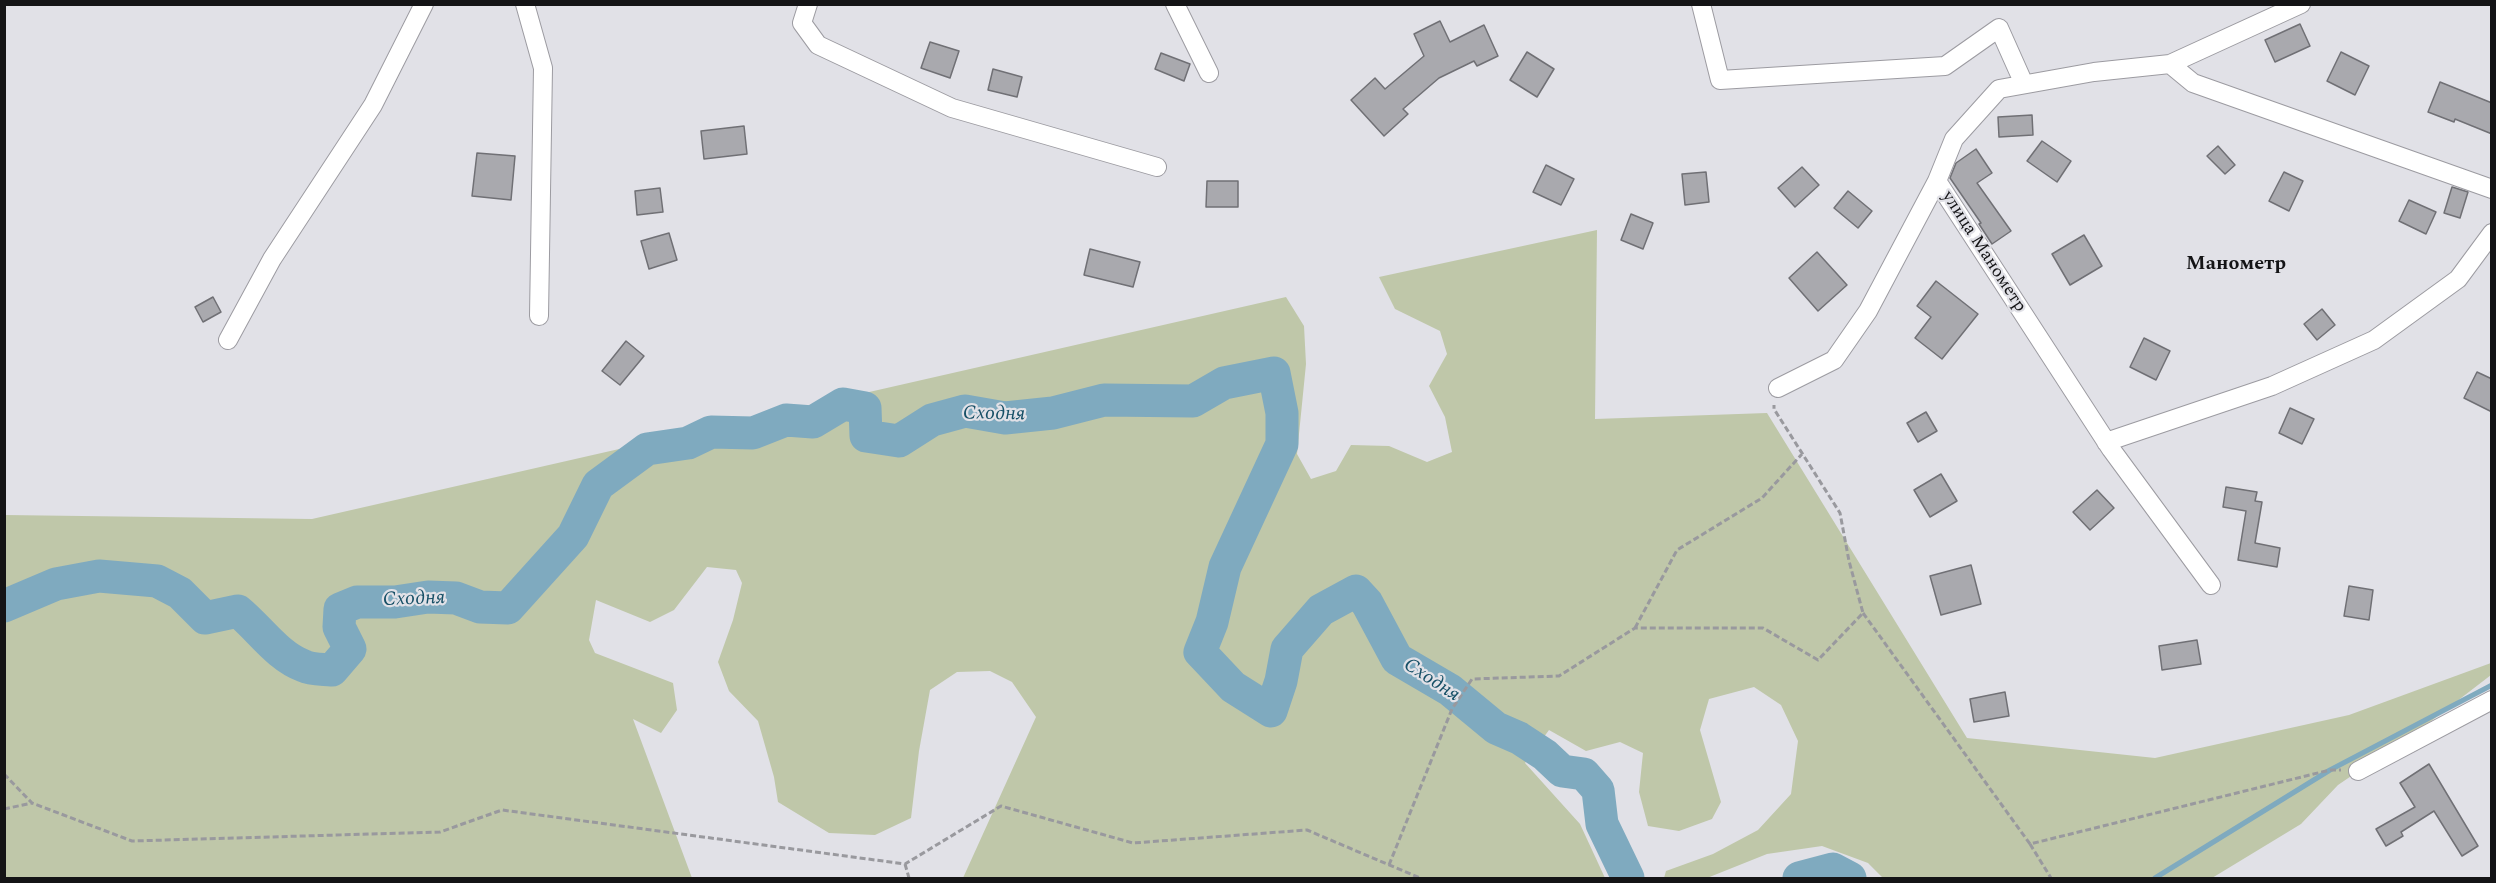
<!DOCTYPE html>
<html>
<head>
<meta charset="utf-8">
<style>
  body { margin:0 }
  #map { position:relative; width:2496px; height:883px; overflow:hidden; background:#e1e1e7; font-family:Spectral,serif }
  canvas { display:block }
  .frame { position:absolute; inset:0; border:6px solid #141416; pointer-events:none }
</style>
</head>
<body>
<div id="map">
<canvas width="2496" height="883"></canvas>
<div class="frame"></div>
</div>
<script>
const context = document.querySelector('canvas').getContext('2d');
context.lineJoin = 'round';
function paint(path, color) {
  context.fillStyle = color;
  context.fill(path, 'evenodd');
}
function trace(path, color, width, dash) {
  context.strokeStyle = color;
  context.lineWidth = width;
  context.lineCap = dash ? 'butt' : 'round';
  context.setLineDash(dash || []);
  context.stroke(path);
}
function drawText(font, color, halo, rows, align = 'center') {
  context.font = font + ' Spectral,serif';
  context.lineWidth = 4.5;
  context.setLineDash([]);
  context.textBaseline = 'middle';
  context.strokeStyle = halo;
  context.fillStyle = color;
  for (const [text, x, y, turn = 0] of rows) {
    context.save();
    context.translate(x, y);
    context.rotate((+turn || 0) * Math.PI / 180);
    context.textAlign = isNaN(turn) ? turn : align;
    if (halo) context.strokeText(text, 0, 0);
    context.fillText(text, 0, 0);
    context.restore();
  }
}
const green = new Path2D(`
  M1597 230 1595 419 1767 413 1967 738 2155 758 2349 715 2491 663V675L2422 728 2338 785 2301 824 2212 878H1883L1868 863 1822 846 1767 854 1707 878H1664L1666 871 1713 854 1758 830 1791 794 1798 741 1781 705 1754 687 1709 699 1700 730 1721 802 1712 819 1679 831 1648 826 1639 792 1643 753 1620 742 1586 751 1549 730 1525 763 1580 824 1605 878H963L1036 717 1012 682 990 671 957 672 930 690 919 751 911 818 875 835 829 833 778 802 774 777 758 721 729 691 718 662 733 620 742 583 736 570 707 567 674 610 650 622 596 600 589 640 595 653 673 683 677 710 661 733 633 719 692 878H5V515L312 519 1286 297 1304 326 1306 364 1297 454 1311 479 1336 471 1351 445 1389 446 1427 462 1452 452 1445 417 1429 386 1447 354 1440 331 1395 309 1379 277Z`);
const stream = new Path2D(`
  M2155 878 2330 770 2492 685`);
const river = new Path2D(`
  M4 606 56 584 99 576 157 581 180 593 205 618 238 611C260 629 277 656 304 666 312 670 323 669 332 670L350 649 339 627 340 609 357 602H395L428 597 456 598 480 607 508 608 573 536 598 485 647 449 688 443 711 432 753 433 786 420 813 422 843 404 865 408 866 436 899 441 932 420 965 411 1005 418 1053 413 1104 400 1193 401 1224 383 1274 373 1282 413V444L1225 567 1212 622 1200 652 1233 687 1271 711 1281 681 1287 649 1321 610 1356 591 1367 603 1397 659 1450 690 1496 728 1519 738 1545 755 1562 771 1584 774 1598 790 1602 824 1628 878
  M1799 878 1833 869 1850 878`);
const building = new Path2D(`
  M1440 21 1450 42 1484 25 1498 56 1477 66 1474 61 1439 78 1403 109 1408 114 1384 136 1351 100 1375 78 1385 89 1424 56 1414 34Z
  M2300 24 2310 46 2275 62 2265 40Z
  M930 42 959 51 950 78 921 68Z
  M1527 52 1554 69 1537 97 1510 80Z
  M2341 52 2369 66 2355 95 2327 81Z
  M1161 53 1190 64 1184 81 1155 69Z
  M993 69 1022 77 1017 97 988 90Z
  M2440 82 2492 103V134L2455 119 2454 122 2428 112Z
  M2032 115 2033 135 1999 137 1998 117Z
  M744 126 747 154 704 159 701 131Z
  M2042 141 2071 161 2057 182 2027 161Z
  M2218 146 2235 165 2225 174 2207 156Z
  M1976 149 1992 173 1977 183 2011 231 1992 244 1979 224 1981 223 1950 178 1956 163Z
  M477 153 515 156 511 200 472 196Z
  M1546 165 1574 179 1561 205 1533 192Z
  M1802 167 1819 185 1795 207 1778 188Z
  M1706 172 1709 202 1685 205 1682 174Z
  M2284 172 2303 181 2289 211 2269 201Z
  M1207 181H1238V207H1206Z
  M2452 187 2468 192 2460 218 2444 213Z
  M660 188 663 212 637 215 635 191Z
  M1848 191 1872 211 1858 228 1834 208Z
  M2409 200 2436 212 2426 234 2399 221Z
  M1631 214 1653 223 1643 249 1621 240Z
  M669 233 677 260 649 269 641 241Z
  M2084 235 2102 266 2070 285 2052 254Z
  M1090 249 1140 262 1133 287 1084 275Z
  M1817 252 1847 285 1818 311 1789 278Z
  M1936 281 1978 314 1942 359 1915 338 1931 317 1917 306Z
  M213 297 221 312 203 322 195 307Z
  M2322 309 2335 325 2317 340 2304 324Z
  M2144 338 2170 351 2156 380 2130 367Z
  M626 341 644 356 620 385 602 371Z
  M2477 372 2492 379V412L2464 398Z
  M2290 408 2314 419 2302 444 2279 433Z
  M1926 412 1937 431 1918 442 1907 423Z
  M1941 474 1957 501 1930 517 1914 490Z
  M2226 487 2257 492 2255 501 2262 502 2255 543 2280 548 2277 567 2238 560 2246 511 2223 507Z
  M2097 490 2114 508 2090 530 2073 512Z
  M1971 565 1981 604 1941 615 1930 576Z
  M2349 586 2373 590 2369 620 2344 616Z
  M2197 640 2201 664 2162 670 2159 646Z
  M2005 692 2009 716 1974 722 1970 699Z
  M2429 764 2478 846 2462 856 2434 811 2401 832 2403 836 2386 846 2376 829 2415 807 2400 783Z`);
const path = new Path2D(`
  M1863 613 2030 844 2330 770H2341
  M1635 628 1677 550 1762 498 1802 454
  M4 774 32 803 132 841 440 832 502 810 905 864 1001 806 1133 843 1307 830 1420 878
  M4 809 32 803
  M2030 844 2051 878
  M905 864 909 878
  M1389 865 1452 709 1472 679 1559 676 1635 628H1763L1818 660 1863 613 1849 561 1840 513 1774 409V405`);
const minor = new Path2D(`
  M525 4 543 68 539 316
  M808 4 802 23 818 45 952 108 1157 167
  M1175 4 1209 73
  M1701 4 1720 80 1945 66 1999 28 2024 84
  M2170 64 2193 83 2492 189
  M228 340 272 259 373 105 424 4
  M1778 388 1834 360 1868 311 1937 181
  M2106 442 2272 386 2374 340 2458 279 2492 233
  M2211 585 2111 449 1937 181 1954 139 1999 89 2094 72 2170 64 2301 4
  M2358 771 2492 700`);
const streetNames = [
  ["улица Манометр",1983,252,57]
];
const neighbourhoodNames = [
  ["Манометр",2236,265]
];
const waterNames = [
  ["Сходня",994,415,1],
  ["Сходня",414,600,-2],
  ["Сходня",1431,681,33]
];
paint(green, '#bfc7a9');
trace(stream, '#7faabf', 5);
trace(river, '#7faabf', 33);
paint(building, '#a9a9ae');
trace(building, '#707075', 1.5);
trace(minor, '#9c9ba1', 20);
trace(path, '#99999e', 3, [6, 3]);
trace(minor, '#fff', 18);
drawText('18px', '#141416', '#e1e1e7', streetNames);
drawText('bold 20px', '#141416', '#e1e1e7', neighbourhoodNames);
drawText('italic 20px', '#164f66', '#e1e1e7', waterNames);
</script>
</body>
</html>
